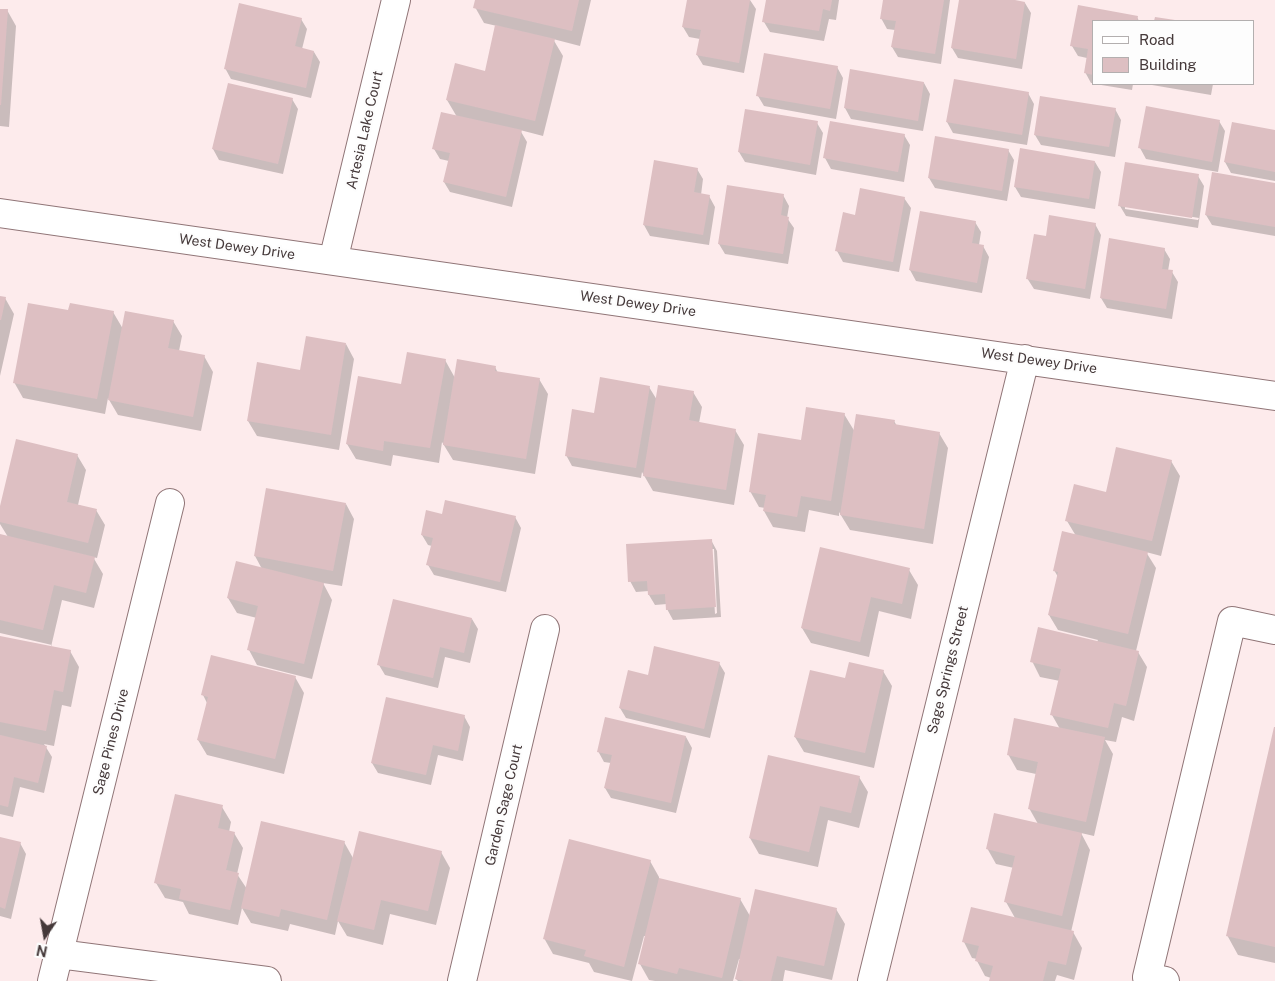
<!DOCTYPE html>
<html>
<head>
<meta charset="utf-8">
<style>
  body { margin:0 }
  #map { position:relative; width:1275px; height:981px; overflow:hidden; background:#fdebec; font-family:"Public Sans",sans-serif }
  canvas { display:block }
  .legend { position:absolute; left:1092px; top:20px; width:162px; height:65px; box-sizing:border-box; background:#fdfdfd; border:1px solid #b3afaf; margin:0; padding:6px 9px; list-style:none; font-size:15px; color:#45393a }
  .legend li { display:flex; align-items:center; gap:10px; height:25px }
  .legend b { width:25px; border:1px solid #b3afaf }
  .north { position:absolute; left:20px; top:911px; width:50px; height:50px; -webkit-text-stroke:4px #fdfdfd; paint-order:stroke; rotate:192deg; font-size:14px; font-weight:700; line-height:20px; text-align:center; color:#45393a }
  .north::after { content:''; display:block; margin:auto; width:18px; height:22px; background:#45393a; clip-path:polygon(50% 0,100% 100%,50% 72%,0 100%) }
</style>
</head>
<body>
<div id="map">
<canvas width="1275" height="981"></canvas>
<ul class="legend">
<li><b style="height:6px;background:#fff"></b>Road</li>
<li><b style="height:14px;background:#ddbfc2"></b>Building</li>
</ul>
<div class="north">N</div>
</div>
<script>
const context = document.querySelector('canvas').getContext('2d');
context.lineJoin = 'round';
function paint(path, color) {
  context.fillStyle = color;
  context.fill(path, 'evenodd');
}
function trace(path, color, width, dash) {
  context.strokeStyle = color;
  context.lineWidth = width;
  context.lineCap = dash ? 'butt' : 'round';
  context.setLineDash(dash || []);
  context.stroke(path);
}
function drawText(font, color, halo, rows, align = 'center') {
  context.font = font + ' "Public Sans",sans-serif';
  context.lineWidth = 4.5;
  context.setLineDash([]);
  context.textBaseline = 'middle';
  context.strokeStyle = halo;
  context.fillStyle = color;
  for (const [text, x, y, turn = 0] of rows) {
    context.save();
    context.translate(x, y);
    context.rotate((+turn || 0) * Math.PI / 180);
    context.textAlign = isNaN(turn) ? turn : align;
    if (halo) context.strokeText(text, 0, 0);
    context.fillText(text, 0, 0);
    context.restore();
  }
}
const shadow = new Path2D(`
  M477 0H591L580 46 553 39 563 56 543 136 520 130 527 142 512 207 450 192 444 182 449 161 440 159 434 149 457 117 447 100 486 72 497 26 484 23 475 7Z
  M688 0H750L756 9 744 73 703 65 697 55 700 39 689 37 683 27Z
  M767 0H839L836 20 829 19 824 41 770 32 764 22Z
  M885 0H950L941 64 898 57 892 47 895 30 887 29 881 18Z
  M960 0H1008L1025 3 1031 13 1022 69 958 58 952 48Z
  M1079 7 1137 17 1139 21H1094V83H1091L1085 72 1087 58 1078 56 1072 46Z
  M0 10H7L16 26 9 127 0 126Z
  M301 19 307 29 302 49 314 52 320 62 311 98 231 79 225 68Z
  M837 67 843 78 836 119 764 106 758 96Z
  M924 83 930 94 923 131 851 119 845 108Z
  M1095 84H1133L1132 90Z
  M1152 84H1213L1211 95 1152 85Z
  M1028 93 1034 104 1027 145 953 133 947 122Z
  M292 99 298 109 283 174 219 160 213 149Z
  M1115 109 1121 120 1115 157 1041 145 1035 135Z
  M1219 121 1225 131 1218 172 1146 159 1140 148Z
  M817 123 823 133 816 175 745 162 739 152Z
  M1275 131V181L1231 173 1225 162Z
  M904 135 910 145 904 182 831 169 825 158Z
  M1008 150 1014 160 1007 201 935 188 929 178Z
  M1095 162 1101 172 1095 209 1021 197 1015 187Z
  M697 169 703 179 701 195 709 196 715 207 709 245 650 236 644 225Z
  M1198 176 1204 186 1198 228 1126 216 1120 206ZM1125 206 1199 218 1198 220 1125 209Z
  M1275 185V236L1212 225 1206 215Z
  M783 195 789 206 787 218 794 228 788 264 725 254 719 244Z
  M904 198 911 208 899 272 843 262 837 251 856 216Z
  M921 212 975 222 981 232 979 245 983 246 989 257 982 293 916 281 910 270Z
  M1095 224 1101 235 1090 299 1034 289 1027 278 1047 237Z
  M1164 249 1170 259 1168 271 1172 272 1178 282 1172 319 1107 308 1101 298Z
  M0 297 5 298 14 314 0 376Z
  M69 311 113 312 123 329 173 321 182 336 179 351 204 356 213 372 201 431 118 415 108 398 105 414 23 398 14 382Z
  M346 344 354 359 339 450 257 436 248 421Z
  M445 360 455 378 495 367 498 373 539 379 548 394 535 474 453 460 442 442 439 463 393 455 391 466 356 459 347 444 402 385Z
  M649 387 657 400 693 392 702 407 699 423 735 430 744 445 734 505 653 491 642 472 641 478 572 466 566 455 595 415Z
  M844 414 855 432 894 421 897 426 939 433 948 448 933 544 850 530 839 512V516L809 510 805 532 773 527 764 511 765 508 759 507 750 491 802 441Z
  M77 455 86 470 78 505 96 510 105 525 97 558 93 557 103 574 94 608 62 600 51 647 70 651 79 667 71 707 62 705 54 746 44 744 52 757 44 793 20 787 13 817 0 814V637L51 647 52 645 0 633V536L8 537 0 524V512Z
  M1171 461 1180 476 1161 556 1146 552 1156 568 1136 651 1138 652 1147 667 1134 721 1122 717 1116 742 1105 740 1113 754 1094 836 1081 833 1090 850 1071 932H1073L1082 948 1074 980 1057 975 1055 981H991V978L985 976 977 961V959L972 958 964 942 1015 918 1006 902 1014 868 996 864 987 848 1038 824 1029 808 1036 774 1017 770 1008 754 1060 729 1052 715 1060 681 1040 677 1032 661 1097 642 1098 640 1058 630 1049 615 1058 577 1054 570 1076 536 1067 521 1107 493Z
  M346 504 354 519 342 586 323 583 332 600 312 679 257 665 249 650 257 618 237 613 228 598 262 569 255 556Z
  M443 516 515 517 521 528 506 592 434 575 428 565 432 546 428 545 422 535Z
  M711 540 717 551 721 617 673 620 667 609V604L655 605 649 595V591L636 592 630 581ZM711 549H714L717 613 715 614Z
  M909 570 918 585 911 619 879 611 869 657 811 643 802 628Z
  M472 619 478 629 470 663 445 657 438 688 385 675 379 665Z
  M719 663 725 673 710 738 626 718 620 708 648 676Z
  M883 671 892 686 874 768 804 752 795 737 846 680Z
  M295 677 304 693 284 774 207 755 198 740 207 703 203 695Z
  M464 716 470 727 463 761 438 755 431 785 378 773 372 763Z
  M1275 729V963L1238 955 1227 935Z
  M686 737 692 748 676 813 611 798 605 788 611 763 604 762 598 751Z
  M859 777 868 792 859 828 828 820 818 867 759 854 750 838Z
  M222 807 231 822 229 832 234 833 243 848 237 874 247 889 344 842 353 858 441 852 450 868 436 925 390 914 383 945 347 936 338 921 335 935 290 924 288 931 251 923 242 908 238 925 189 914 183 902 165 898 156 883Z
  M0 838 20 843 26 854 11 919 0 916Z
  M650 861 659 877V880L740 899 750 916 836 909 845 924 832 980 785 970 783 981H738L736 979 741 959H739L733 981H655L649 980 640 964 646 936H644L632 981 594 972 589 963 553 954 544 938Z`);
const building = new Path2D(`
  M475 0H579L572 31 473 8Z
  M687 0H750L739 63 696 55 701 30 682 27Z
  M766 0H832L830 11 823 9 819 31 762 22Z
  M883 0H944L935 54 891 47 896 21 880 19Z
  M959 0H1015L1025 2 1016 59 951 48Z
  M239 3 302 18 295 46 314 51 306 88 224 69Z
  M1078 5 1138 16 1137 21H1094V75L1084 73 1088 49 1070 46Z
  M0 9H8L1 105H0Z
  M1155 17 1175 20V21H1154Z
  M495 25 555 39 535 121 446 100 455 63 485 71Z
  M764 53 838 66 830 109 756 96Z
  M850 69 924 82 918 121 844 108Z
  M954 79 1029 92 1022 135 946 122Z
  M228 83 293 98 278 164 212 149Z
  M1040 96 1116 108 1109 147 1034 135Z
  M1146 106 1220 120 1212 162 1138 148Z
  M745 109 818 121 810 165 738 152Z
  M441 112 522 130 506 197 443 182 450 153 432 149Z
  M830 121 905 134 898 172 823 158Z
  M1232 122 1275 130V172L1224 162Z
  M935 136 1009 149 1002 191 928 178Z
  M1020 148 1095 161 1089 199 1014 187Z
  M654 160 698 168 694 192 710 195 703 235 643 225Z
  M1125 162 1199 174 1192 218 1118 206Z
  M1212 172 1275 183V227L1205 215Z
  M727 185 784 194 781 215 789 217 783 254 718 244Z
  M860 188 905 197 893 262 835 251 843 212 855 215Z
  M920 211 976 221 972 243 984 245 977 283 909 270Z
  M1049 215 1096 223 1085 289 1026 279 1034 234 1046 236Z
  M1109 238 1165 248 1162 269 1173 270 1166 309 1100 298Z
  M0 296 6 297 1 320H0Z
  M28 303 68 310 70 303 114 311 97 399 13 383Z
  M125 311 174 320 168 348 205 355 193 417 108 400Z
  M306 336 346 343 331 435 247 421 257 362 300 370Z
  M407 352 446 359 430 448 384 441 383 451 346 444 358 376 401 384Z
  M457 359 496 366 495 371 540 378 526 459 443 445Z
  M600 377 650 386 636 468 565 456 572 409 594 413Z
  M658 385 694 391 689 420 736 429 726 490 643 476Z
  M806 407 845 413 831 501 801 496 797 517 763 511 766 495 749 492 758 433 801 440Z
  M856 414 895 420 894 424 940 432 924 529 840 515Z
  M16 439 78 454 67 502 97 509 88 543 0 522V506Z
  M1116 447 1172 460 1152 541 1065 521 1074 484 1106 492Z
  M266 488 346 503 333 571 254 556Z
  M445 500 516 516 500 582 426 565 433 538 421 535 426 510 442 514Z
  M1062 531 1148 552 1128 634 1048 615 1058 572 1053 571Z
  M0 534 95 557 86 593 54 585 43 630 0 620Z
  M712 539 716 607 666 610 665 594 648 595 647 581 628 582 626 544Z
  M820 547 910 568 902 604 871 597 860 642 801 628Z
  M236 561 324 583 304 664 247 650 258 606 227 598Z
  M393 599 472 618 464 653 440 647 433 678 377 665Z
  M1038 627 1139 651 1126 706 1114 703 1108 728 1050 715 1061 669 1030 662Z
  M0 636 71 650 63 692 54 690 46 731 0 722Z
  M654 646 720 662 704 729 619 708 628 670 648 675Z
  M211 655 296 676 275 759 197 740 208 697 201 695Z
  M849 662 884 670 865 753 794 737 810 670 845 678Z
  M386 697 465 715 458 751 433 745 426 775 371 763Z
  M605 717 686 736 671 803 604 788 612 755 597 752Z
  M1014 718 1105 737 1086 822 1028 809 1038 762 1007 755Z
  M1274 727H1275V947L1226 936Z
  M0 735 47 746 38 783 14 777 8 807 0 805Z
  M768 755 860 776 851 813 820 806 809 852 749 838Z
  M175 794 223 805 218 828 235 832 226 870 239 873 230 910 179 899 181 889 154 883Z
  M994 813 1082 833 1062 916 1004 902 1015 856 986 849Z
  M261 821 345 841 327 920 281 909 279 917 241 908Z
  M359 831 442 851 428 911 381 900 374 930 337 921Z
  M0 837 21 842 5 909 0 907Z
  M569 839 651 860 624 967 584 956 586 950 543 939Z
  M659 878 741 898 722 978 679 968 677 974 638 964Z
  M755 889 837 908 824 966 777 956 771 981H744L735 979Z
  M971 907 1074 931 1066 965 1048 961 1043 981H989L993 966 975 961 979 946 962 942Z`);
const minor = new Path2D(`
  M0 213 1275 396
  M333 261 396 0
  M59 954 267 981
  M52 981 170 503
  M462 981 545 629
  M872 981 1025 359
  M1165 981 1147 977 1232 621 1275 630`);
const streetNames = [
  ["Artesia Lake Court",365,130,-77],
  ["West Dewey Drive",237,247,8],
  ["West Dewey Drive",638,304,8],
  ["West Dewey Drive",1039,361,8],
  ["Sage Springs Street",948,670,-76],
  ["Sage Pines Drive",111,742,-76],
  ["Garden Sage Court",504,805,-77]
];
paint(shadow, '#0003');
paint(building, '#ddbfc2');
trace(minor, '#907577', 30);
trace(minor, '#fff', 28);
drawText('14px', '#45393a', '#fdfdfd', streetNames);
</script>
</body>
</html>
